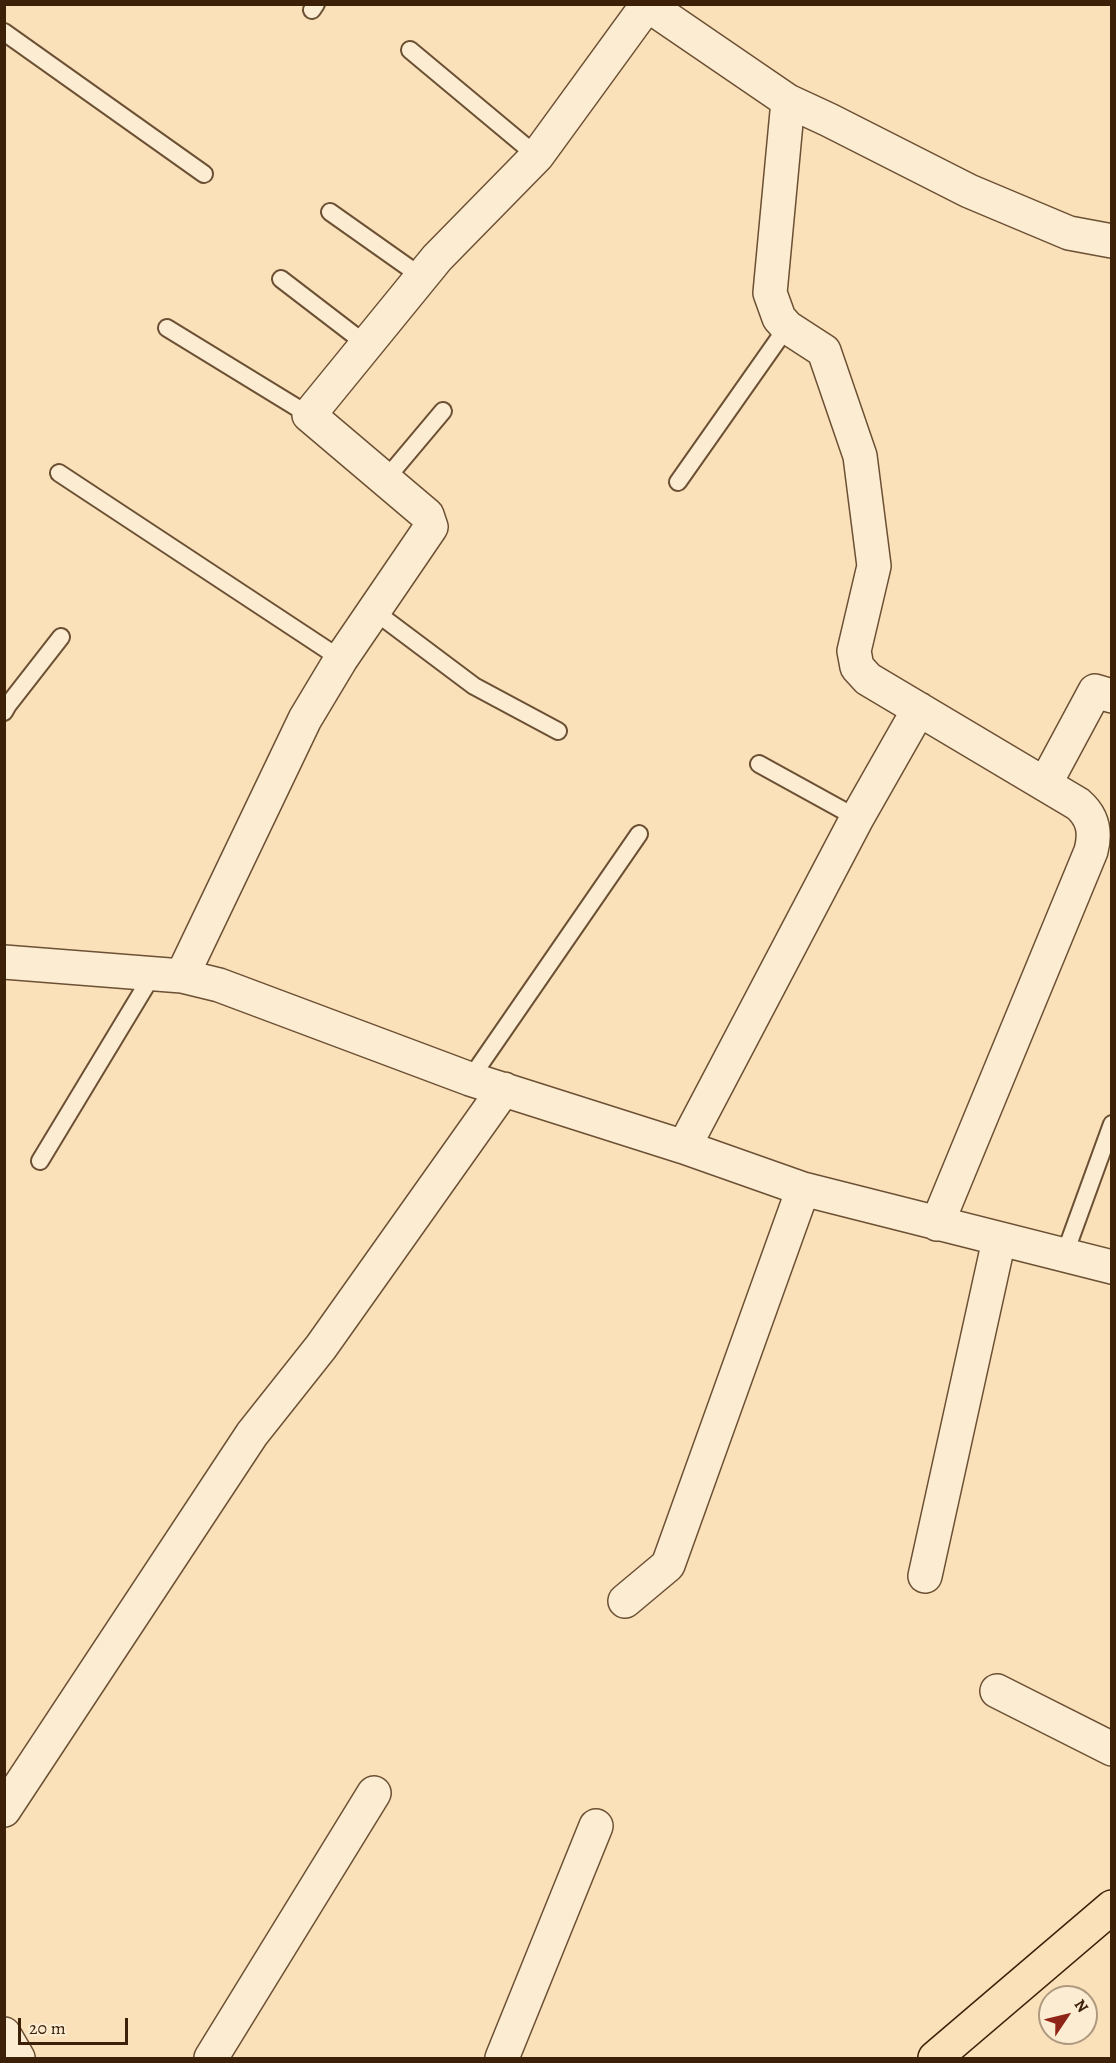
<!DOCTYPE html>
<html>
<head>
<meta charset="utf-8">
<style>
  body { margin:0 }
  #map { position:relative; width:1116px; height:2063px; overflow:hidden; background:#fae1b9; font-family:Alegreya,serif }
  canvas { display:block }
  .frame { position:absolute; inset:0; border:6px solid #3c2008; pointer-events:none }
  .north { position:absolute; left:1038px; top:1985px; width:60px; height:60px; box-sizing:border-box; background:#fcecd2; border:2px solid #af9a81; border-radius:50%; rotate:55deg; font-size:16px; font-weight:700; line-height:24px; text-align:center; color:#3c2008 }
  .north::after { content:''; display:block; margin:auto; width:21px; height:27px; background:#8f2418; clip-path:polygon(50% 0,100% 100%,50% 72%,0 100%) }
  .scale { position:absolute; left:18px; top:2018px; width:110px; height:27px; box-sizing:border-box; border:3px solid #3c2008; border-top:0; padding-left:8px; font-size:18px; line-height:21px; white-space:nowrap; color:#3c2008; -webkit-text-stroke:4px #fcecd2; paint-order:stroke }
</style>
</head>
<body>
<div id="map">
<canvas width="1116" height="2063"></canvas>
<div class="frame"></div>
<div class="north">N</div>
<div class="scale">20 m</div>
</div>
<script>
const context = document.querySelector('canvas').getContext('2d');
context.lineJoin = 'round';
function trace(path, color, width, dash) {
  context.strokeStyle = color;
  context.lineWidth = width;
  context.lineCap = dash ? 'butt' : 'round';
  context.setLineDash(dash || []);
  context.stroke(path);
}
const service = new Path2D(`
  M312 10 316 4
  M4 32 204 174
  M410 50 537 156
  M330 212 422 277
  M281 279 367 345
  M167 328 309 415
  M59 473 341 659
  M385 480 443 411
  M678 482 787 327
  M374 611 474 686 558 731
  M4 712 8 705 61 637
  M759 764 857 818
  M470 1079 639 834
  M40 1161 153 974
  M1064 1256 1112 1124`);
const minor = new Path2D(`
  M646 4 788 101 829 120 969 191 1069 233 1112 241
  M788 101 770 293 779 318 787 327 824 351 860 456 874 566 854 651 857 667 868 679 1078 804C1093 817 1096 832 1091 851L937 1224
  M1045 784 1095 691 1112 696
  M4 962 182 976 219 985 470 1079 684 1147 803 1189 1112 1267
  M182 976 305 719 341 659 431 527 427 515 309 415 437 258 537 156 647 5
  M684 1147 857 818 919 709
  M925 1576 999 1240
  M625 1601 668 1565 803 1189
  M997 1691 1112 1749
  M4 1810 252 1434 321 1347 504 1089
  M4 2034 18 2058
  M211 2058 374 1793
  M502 2058 596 1826`);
const primary = new Path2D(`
  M935 2058 1112 1907`);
trace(service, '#6c5034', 20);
trace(minor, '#6c5034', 36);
trace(primary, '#3c2008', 36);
trace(service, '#fcecd2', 16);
trace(minor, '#fcecd2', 33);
trace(primary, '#fae1b9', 33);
</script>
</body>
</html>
